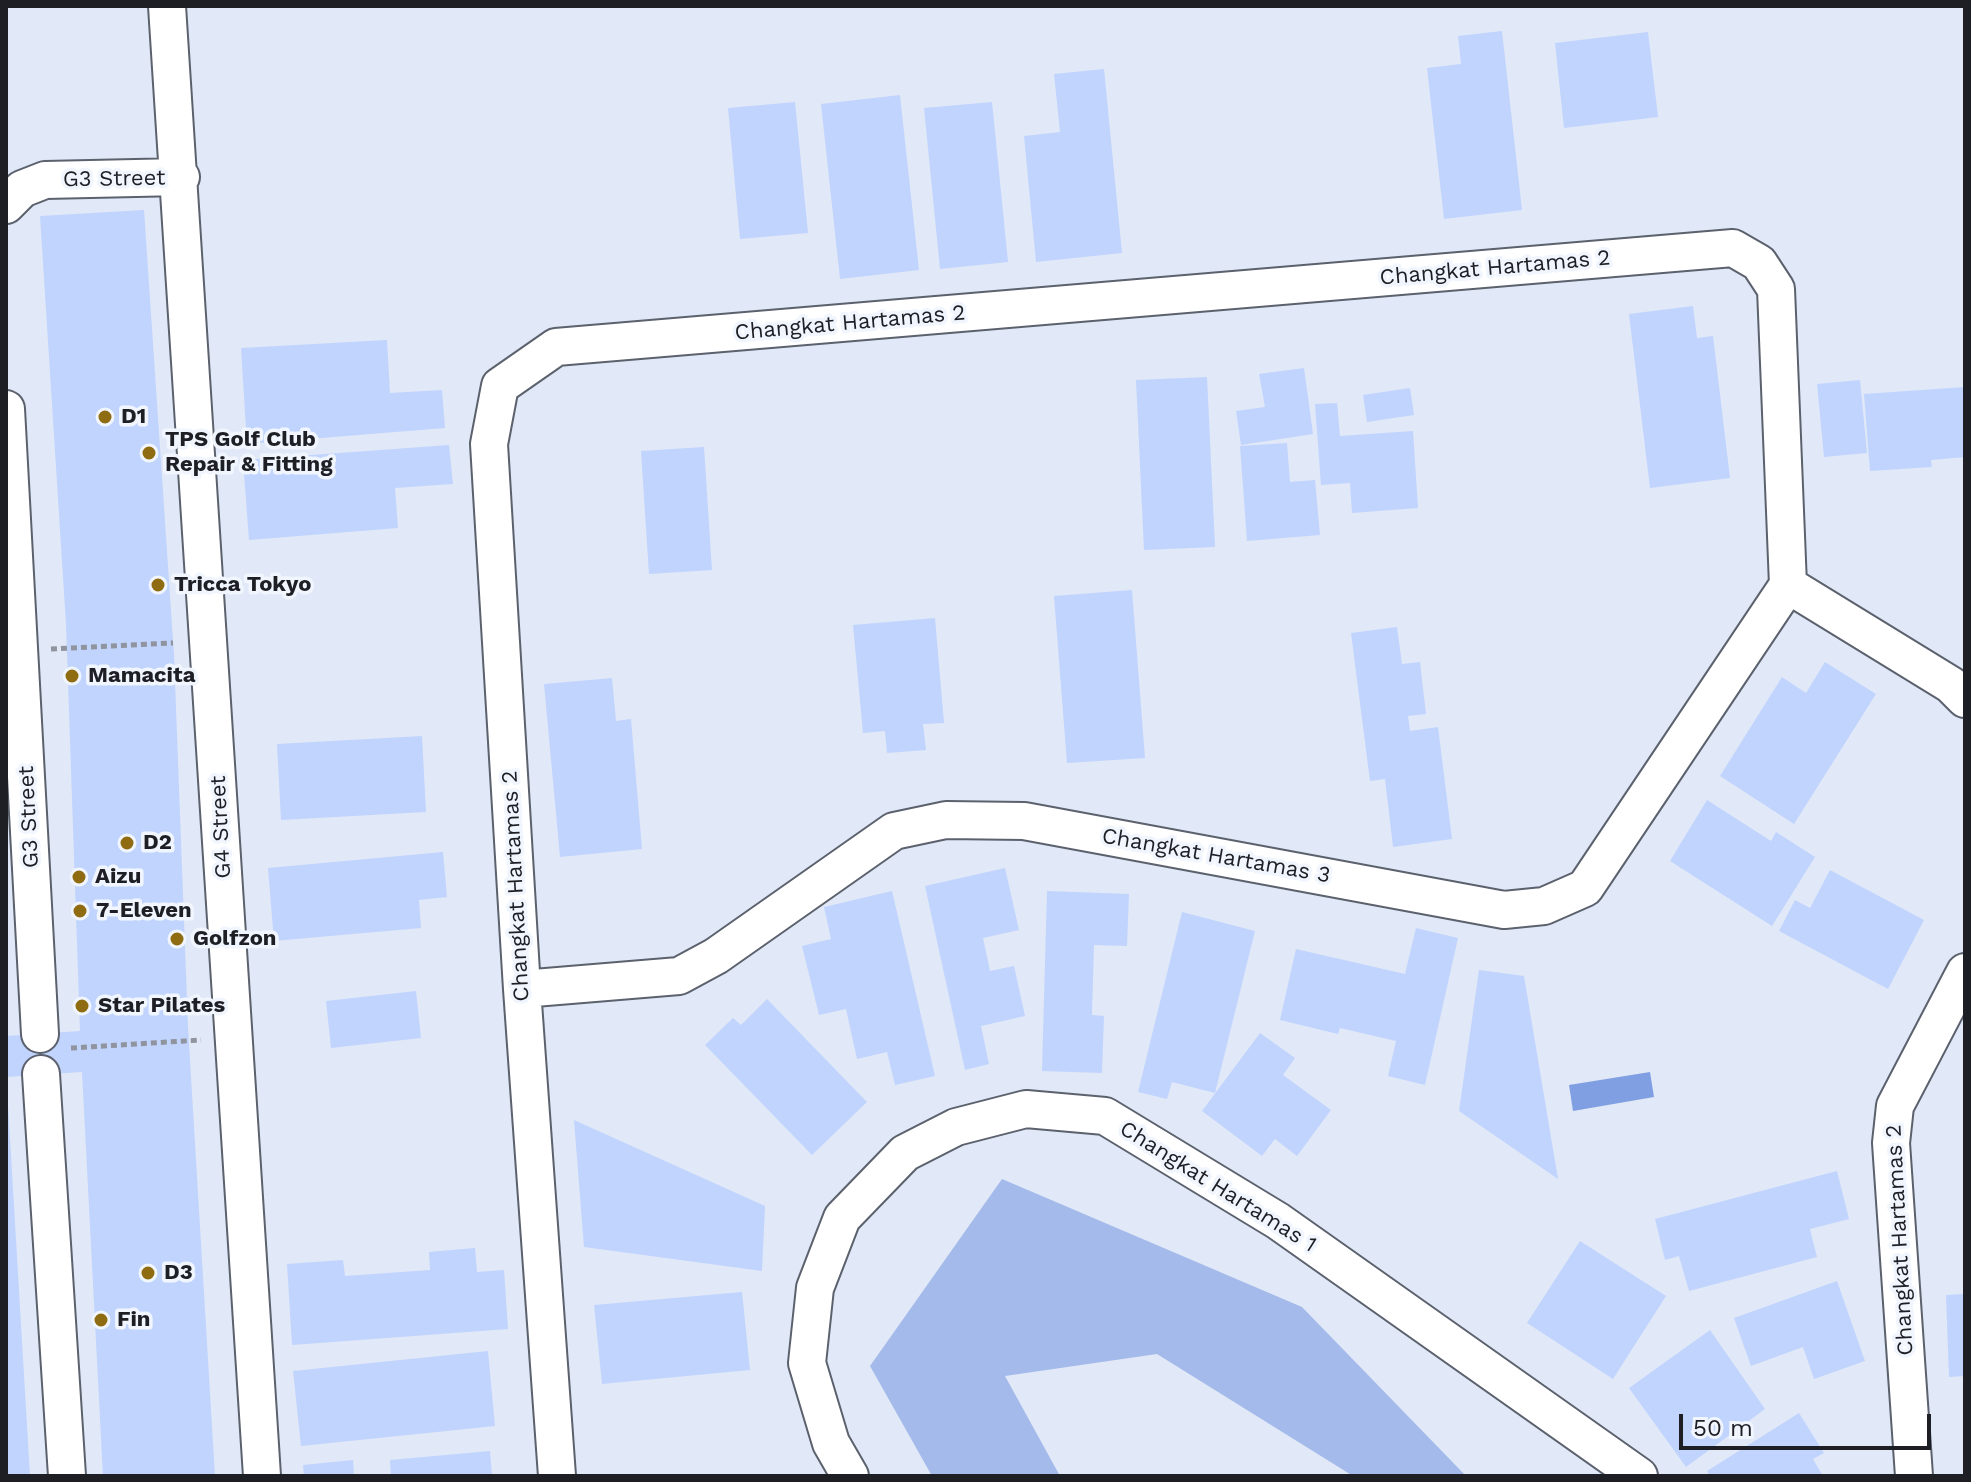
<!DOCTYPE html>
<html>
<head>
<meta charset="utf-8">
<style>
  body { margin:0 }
  #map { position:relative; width:1971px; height:1482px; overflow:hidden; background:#e1e8f7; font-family:"Work Sans",sans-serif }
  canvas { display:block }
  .frame { position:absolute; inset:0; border:8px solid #1d1f24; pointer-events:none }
  .scale { position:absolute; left:1679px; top:1414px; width:252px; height:36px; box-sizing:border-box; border:4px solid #1d1f24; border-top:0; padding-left:10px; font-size:24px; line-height:28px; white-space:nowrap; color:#1d1f24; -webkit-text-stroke:6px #f1f6fe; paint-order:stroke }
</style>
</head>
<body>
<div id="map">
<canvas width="1971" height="1482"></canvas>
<div class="frame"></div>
<div class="scale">50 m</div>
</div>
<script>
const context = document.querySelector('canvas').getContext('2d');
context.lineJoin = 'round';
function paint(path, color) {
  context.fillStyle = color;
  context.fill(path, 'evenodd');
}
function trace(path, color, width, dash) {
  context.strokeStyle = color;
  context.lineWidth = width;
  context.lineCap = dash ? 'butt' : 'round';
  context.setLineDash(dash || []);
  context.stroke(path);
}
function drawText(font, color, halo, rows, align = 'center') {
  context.font = font + ' "Work Sans",sans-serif';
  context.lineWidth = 7;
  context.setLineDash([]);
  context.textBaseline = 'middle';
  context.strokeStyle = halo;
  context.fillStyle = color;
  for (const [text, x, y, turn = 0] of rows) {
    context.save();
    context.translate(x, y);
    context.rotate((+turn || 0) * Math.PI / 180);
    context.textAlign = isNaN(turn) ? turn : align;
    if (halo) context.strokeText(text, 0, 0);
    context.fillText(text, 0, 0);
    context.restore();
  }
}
const green = new Path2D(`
  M1002 1179 1302 1307 1466 1476H1353L1157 1354 1005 1376 1060 1476H932L870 1366Z`);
const water = new Path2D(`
  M1650 1072 1654 1097 1573 1111 1569 1085Z`);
const building = new Path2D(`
  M1502 31 1522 210 1444 219 1427 68 1461 64 1458 36Z
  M1648 32 1658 117 1564 128 1555 43Z
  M1104 69 1122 253 1036 262 1024 136 1060 132 1054 74Z
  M900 95 919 270 840 279 821 104Z
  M795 102 808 233 740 239 728 108Z
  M992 102 1008 262 940 269 924 108Z
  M144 210 174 655 188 1027 215 1476H103L82 1072 6 1077V1036L80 1031 66 624 40 216Z
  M1693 306 1697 338 1713 336 1730 478 1650 488 1629 314Z
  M387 340 390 393 442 390 445 428 247 444 241 348Z
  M1304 368 1313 434 1241 445 1236 411 1265 407 1259 374Z
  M1207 377 1215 547 1144 550 1136 380Z
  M1860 380 1867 453 1824 457 1817 384Z
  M1965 387V457L1931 460 1932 467 1870 471 1864 394Z
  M1410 388 1414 415 1367 422 1363 395Z
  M1337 403 1340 436 1413 431 1418 508 1352 513 1350 483 1321 485 1315 404Z
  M1287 443 1290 482 1315 480 1320 535 1247 541 1240 446Z
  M449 445 453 484 395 488 398 528 249 540 243 460Z
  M704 447 712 570 649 574 641 451Z
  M1132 590 1145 758 1067 763 1054 596Z
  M935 618 944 723 923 724 926 750 887 753 885 731 863 733 853 625Z
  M1397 627 1402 664 1420 662 1426 714 1408 716 1410 731 1438 727 1452 839 1393 847 1385 779 1370 781 1351 633Z
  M1825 662 1876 694 1794 824 1720 776 1782 677 1806 693Z
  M612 678 616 721 631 719 642 849 560 857 544 684Z
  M422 736 426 812 281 820 277 744Z
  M1707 800 1771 841 1776 832 1815 857 1772 926 1670 861Z
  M443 852 447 897 419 900 421 928 274 941 268 868Z
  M1005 868 1019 930 983 938 990 971 1014 966 1025 1016 981 1026 989 1064 965 1070 925 886Z
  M1830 870 1924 920 1888 989 1779 931 1795 900 1810 908Z
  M892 891 935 1076 895 1085 887 1052 857 1059 846 1009 819 1015 802 946 831 939 824 907Z
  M1047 891 1129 894 1127 946 1094 945 1092 1015 1104 1016 1102 1073 1042 1071Z
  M1182 912 1255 931 1215 1093 1172 1082 1167 1099 1138 1092Z
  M1416 928 1458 938 1425 1085 1388 1076 1396 1041 1340 1028 1338 1034 1280 1020 1296 949 1405 974Z
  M1479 970 1524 976 1558 1179 1459 1111Z
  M416 991 421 1038 331 1048 326 1001Z
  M767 999 867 1102 812 1155 705 1045 733 1018 741 1025Z
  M1260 1033 1295 1058 1283 1075 1331 1110 1297 1156 1275 1139 1262 1156 1202 1111Z
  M6 1105H8L30 1476H6Z
  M574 1120 765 1206 762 1271 584 1247Z
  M1837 1171 1849 1219 1810 1229 1817 1257 1689 1291 1679 1256 1665 1260 1655 1219Z
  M1580 1241 1666 1296 1613 1379 1527 1323Z
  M475 1248 477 1272 504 1270 508 1329 292 1345 287 1264 343 1260 345 1276 430 1270 429 1252Z
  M1837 1281 1865 1361 1814 1379 1803 1347 1751 1366 1734 1318Z
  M742 1292 750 1370 602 1384 594 1305Z
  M1965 1294V1376L1949 1377 1946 1295Z
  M1710 1330 1765 1409 1686 1467 1629 1388Z
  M488 1351 495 1426 301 1446 293 1371Z
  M1799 1413 1824 1453 1813 1459 1823 1476H1710L1707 1471Z
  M490 1451 492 1476H391L390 1460Z
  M353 1460 354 1476H304L303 1465Z`);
const path = new Path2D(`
  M51 649 173 643
  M71 1048 201 1040`);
const minor = new Path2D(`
  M167 6 262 1476
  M6 205 22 189 45 180 181 177
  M6 409 40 1034
  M522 989 679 976 716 956 894 831 946 820 1024 821 1504 910 1544 906 1585 888 1788 585
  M41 1074 67 1476
  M557 1476 522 989 489 444 500 386 556 347 1733 248 1759 263 1776 289 1788 585 1951 685 1965 699
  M850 1476 831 1443 807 1363 815 1288 842 1218 905 1153 956 1127 1026 1109 1105 1116 1278 1221 1639 1476
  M1914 1476 1891 1143 1895 1106 1965 972`);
const markers = [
  [105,417,8,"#8f6c11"],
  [149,453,8,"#8f6c11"],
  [158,585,8,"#8f6c11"],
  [72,676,8,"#8f6c11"],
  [127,843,8,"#8f6c11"],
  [79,877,8,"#8f6c11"],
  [80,911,8,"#8f6c11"],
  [177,939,8,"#8f6c11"],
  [82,1006,8,"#8f6c11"],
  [148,1273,8,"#8f6c11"],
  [101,1320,8,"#8f6c11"]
];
const streetNames = [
  ["G3 Street",114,179,-1],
  ["Changkat Hartamas 2",1495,268,-5],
  ["Changkat Hartamas 2",850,323,-5],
  ["G3 Street",29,817,-93],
  ["G4 Street",221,827,-93],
  ["Changkat Hartamas 3",1216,856,10],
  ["Changkat Hartamas 2",516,886,-93],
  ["Changkat Hartamas 1",1218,1187,32],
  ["Changkat Hartamas 2",1900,1240,-93]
];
const poiNames = [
  ["D1",121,417],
  ["TPS Golf Club",165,440],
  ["Repair & Fitting",165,465],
  ["Tricca Tokyo",174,585],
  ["Mamacita",88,676],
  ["D2",143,843],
  ["Aizu",95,877],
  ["7-Eleven",96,911],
  ["Golfzon",193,939],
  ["Star Pilates",98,1006],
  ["D3",164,1273],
  ["Fin",117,1320]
];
paint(green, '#a3baea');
paint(water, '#809fe2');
paint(building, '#c0d4fe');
trace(minor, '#5b616d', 40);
trace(path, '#8f949e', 5, [6, 4]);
trace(minor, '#fff', 36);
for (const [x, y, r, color] of markers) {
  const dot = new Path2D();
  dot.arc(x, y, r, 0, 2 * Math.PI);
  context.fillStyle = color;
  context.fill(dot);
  trace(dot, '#f1f6fe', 3);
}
drawText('22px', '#1d1f24', '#f1f6fe', streetNames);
drawText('bold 22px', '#1d1f24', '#f1f6fe', poiNames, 'left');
</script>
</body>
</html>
